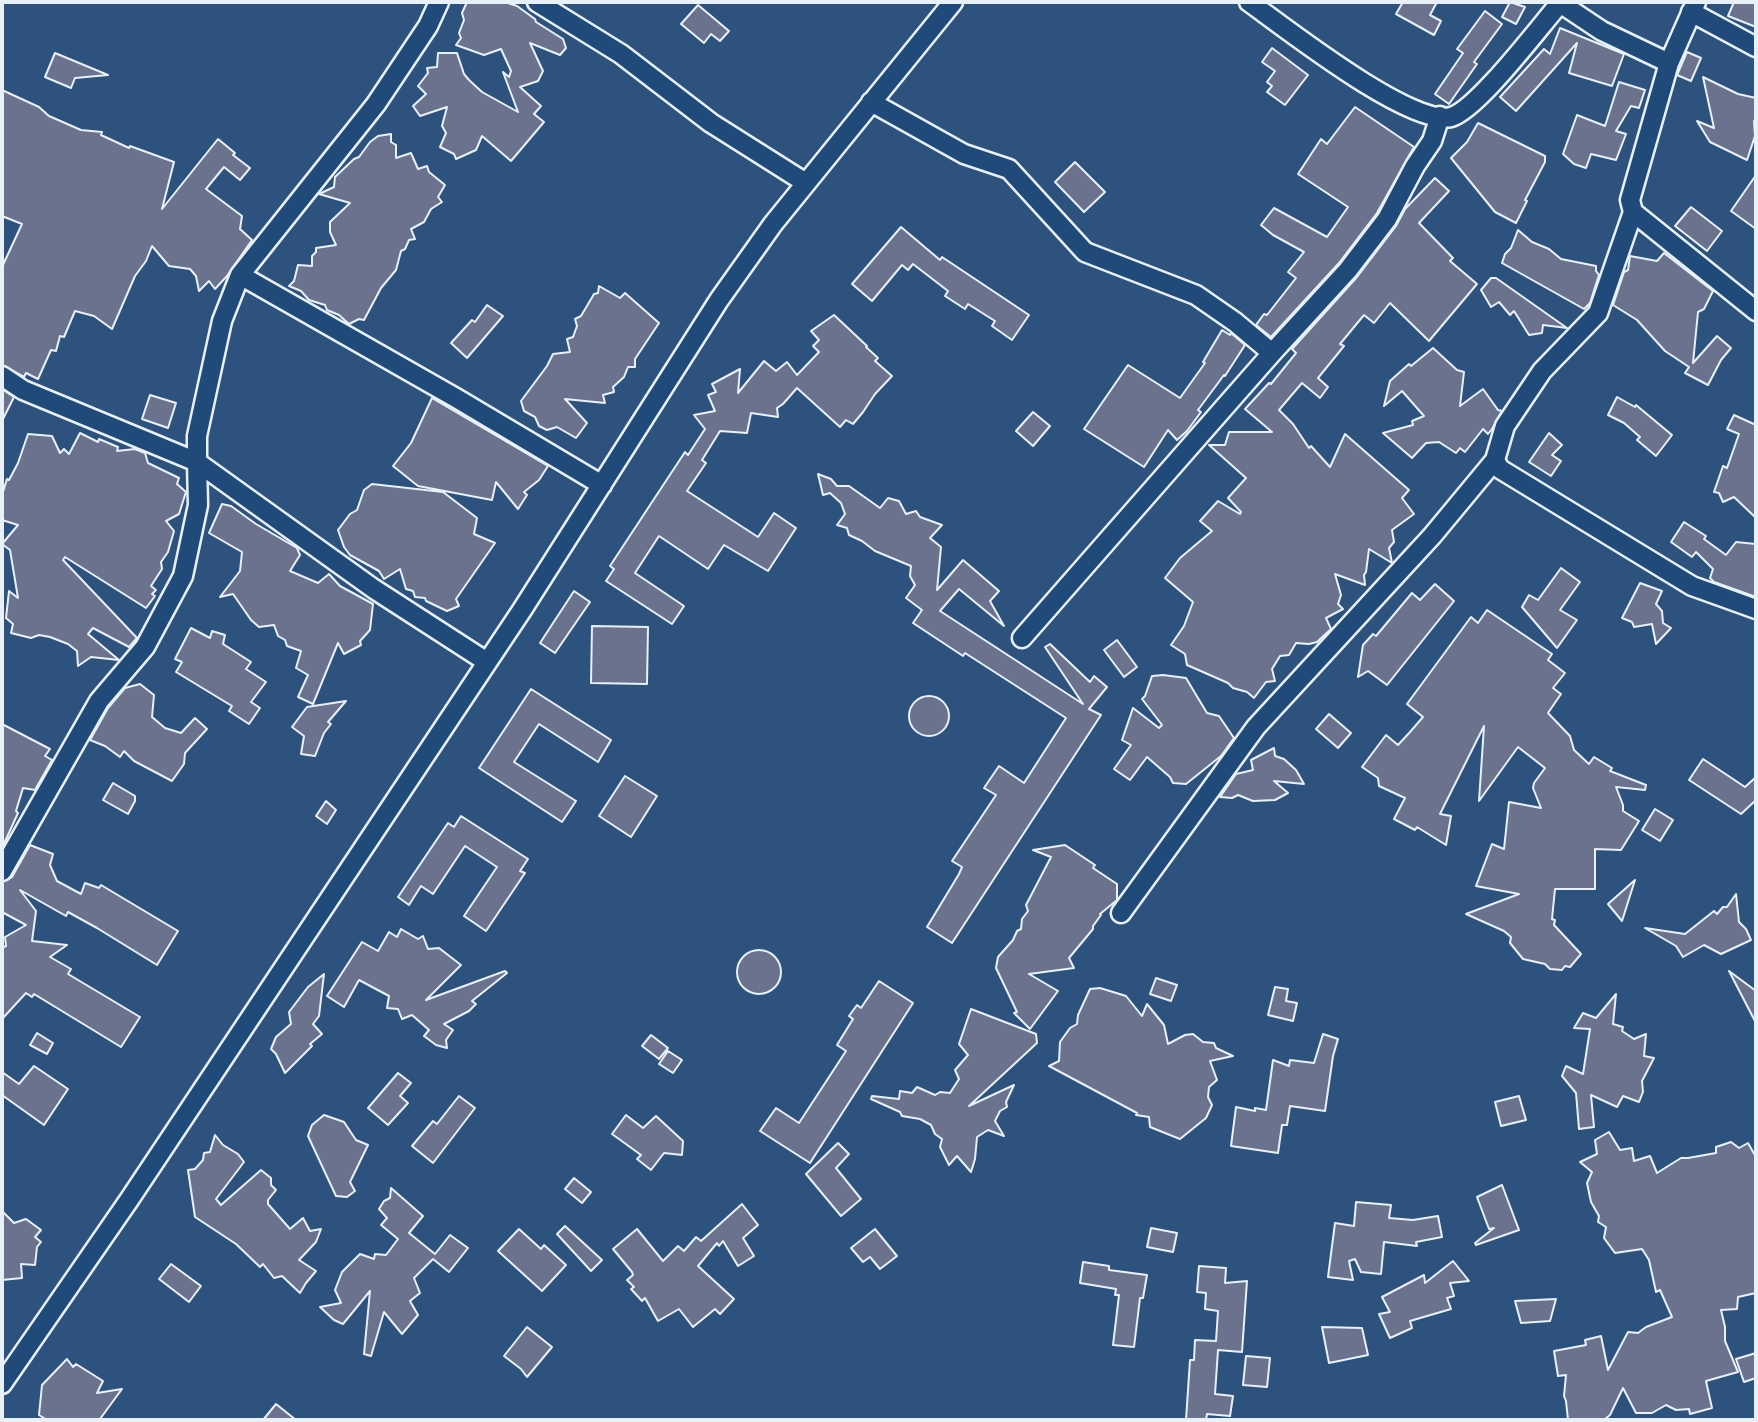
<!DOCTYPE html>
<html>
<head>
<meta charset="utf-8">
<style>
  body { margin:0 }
  #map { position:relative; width:1758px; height:1422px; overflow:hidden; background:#2e527e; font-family:Delius,sans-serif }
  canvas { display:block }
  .frame { position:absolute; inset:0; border:4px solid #e8f1f8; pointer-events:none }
</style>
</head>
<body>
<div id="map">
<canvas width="1758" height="1422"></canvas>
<div class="frame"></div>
</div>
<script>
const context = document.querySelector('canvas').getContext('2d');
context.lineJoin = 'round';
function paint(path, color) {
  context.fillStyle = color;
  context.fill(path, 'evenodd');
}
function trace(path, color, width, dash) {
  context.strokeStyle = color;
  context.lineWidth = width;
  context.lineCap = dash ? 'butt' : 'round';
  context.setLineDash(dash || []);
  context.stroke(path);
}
const building = new Path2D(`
  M467 2H505L517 6 535 19 536 22 563 39 566 48 560 55 530 43 543 71 538 81 520 87 541 106 534 114 544 122 511 161 482 136 476 150 456 159 454 154 440 147 446 133 442 126 447 107 420 116 413 106 426 94 418 86 428 73 427 68 437 67 438 53H457L464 74 469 80 482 92 518 112 503 72 509 77 511 71 501 49 484 55 456 45 461 38 459 33 464 20 462 13Z
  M1403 2H1437L1430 15 1441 21 1434 35 1396 14Z
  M1510 2 1525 7 1516 24 1502 17Z
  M1734 2H1756V27L1728 16Z
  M698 5 729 31 720 41 711 34 704 43 681 24Z
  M1485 11 1502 24 1474 62 1477 64 1449 104 1435 94 1463 53 1457 49Z
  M1560 28 1624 54 1612 86 1569 73 1577 43 1516 111 1500 97 1544 49 1550 54Z
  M1272 48 1308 75 1285 105 1267 92 1272 86 1267 82 1275 71 1262 62Z
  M1687 52 1701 58 1691 81 1677 75Z
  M55 53 108 75 75 78 71 88 45 77Z
  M1703 77 1738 94 1756 98V121H1754L1755 136 1747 160 1710 142 1697 121 1714 128Z
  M1619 82 1645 90 1639 108 1631 106 1616 131 1626 134 1616 160 1591 154 1586 168 1574 164 1563 154 1577 115 1605 126Z
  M2 90 39 107 49 116 81 130 102 132 101 135 129 148 130 146 174 162 162 209 218 139 235 153 233 155 250 168 240 180 224 167 206 189 242 216 240 229 252 240 227 276 215 289 209 281 199 291 196 276 190 269 169 266 152 246 146 261 135 276 112 329 94 316 75 311 64 337 60 336 56 351 51 350 38 379 26 373 24 377 2 365V267L22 224 2 216Z
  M1355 107 1414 147 1377 213 1339 263 1271 337 1256 325 1264 314 1267 315 1296 278 1288 272 1304 252 1273 235 1261 225 1274 208 1327 237 1348 207 1298 174 1321 139 1327 144Z
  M1478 123 1545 156V162L1525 200 1527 201 1516 223 1495 212 1451 158 1467 142Z
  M391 134V142L396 145V158L411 153 418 169 427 166 429 172 445 185 438 197 442 202 431 209 424 222 411 229 415 239 409 240 405 249 401 251 396 270 381 288 364 320 359 319 349 324 339 315 327 310 325 305 309 300 301 291 289 286 294 281 298 265 312 266V256L316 252V248L336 245 330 232V222L350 203 319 194 334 187 335 177 354 159 359 157 370 142 378 136Z
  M1075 162 1105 192 1084 212 1055 182Z
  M1756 175V229L1731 211Z
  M1435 178 1449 191 1419 223 1453 258 1450 261 1477 284 1429 341 1390 303 1374 323 1364 315 1340 344 1344 346 1318 378 1328 387 1320 398 1302 383 1279 410 1293 424 1309 448 1311 446 1330 467 1345 434 1409 490 1402 498 1414 514 1392 530 1394 542 1389 548 1392 563 1369 549 1366 572 1364 575 1365 585 1335 574 1341 595 1338 604 1343 609 1326 618 1331 629 1317 642 1309 644 1296 643 1289 655 1280 656 1272 669 1275 681 1266 682 1254 698 1247 692 1233 688 1228 683 1187 665 1185 654 1171 645 1184 626 1193 602 1165 578 1180 558 1212 531 1200 521 1218 501 1240 514 1241 512 1228 498 1246 478 1209 445H1225L1229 432H1272L1245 409 1269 383 1271 384 1296 353 1292 349 1357 277 1396 226 1405 209Z
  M1691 207 1722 231 1707 251 1675 226Z
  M901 227 940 260 942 257 1029 315 1012 340 992 326 995 321 968 304 965 309 945 296 948 291 913 264 908 270 902 265 872 301 852 284Z
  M1518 230 1532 242 1549 249 1561 259 1596 266V271L1599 275 1590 303 1584 309 1502 263 1505 254 1511 248Z
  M1664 253 1713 291 1704 309 1698 312 1693 363 1717 336 1731 348 1721 360 1708 385 1685 373 1689 367 1665 351 1637 320 1613 305 1624 272 1628 270 1630 256 1657 261Z
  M1491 278H1496L1567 328 1543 325 1542 333 1529 335 1514 311 1510 315 1499 302 1491 307 1481 290Z
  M599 286 620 298 625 293 659 323 635 359V367H628L624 377 613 387 614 392 603 395 605 403 565 399 587 423 576 438 557 427 547 430 539 426 535 417 524 411 521 401 547 366 553 354 570 352 567 339 573 337 577 326 575 319 581 316 594 294 598 293Z
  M487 305 503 316 467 358 451 343 472 320 475 322Z
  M834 315 867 346 866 347 878 358 875 361 892 376 875 394 863 412 853 424 846 420 840 427 797 388 783 404 777 408 778 417 751 413 747 433 720 431 702 460 706 463 687 491 758 537 774 513 796 528 768 571 724 545 708 569 659 536 635 573 684 606 672 624 606 581 614 569 610 566 656 496 685 452 688 455 705 429 694 415 715 411 708 395 716 392 712 384 740 369 738 393 764 361 776 371 787 362 797 375 819 352 813 346 819 340 811 331Z
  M1222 330 1230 335 1231 333 1245 345 1225 376 1224 375 1198 410 1201 412 1187 431 1177 440 1168 430 1144 467 1084 429 1128 365 1180 398 1205 363 1203 362Z
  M1433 348 1457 370 1464 372 1460 406 1483 389 1498 410 1502 411 1492 429 1488 434 1483 429 1465 452 1460 448 1456 453 1439 442 1426 443 1412 458 1383 433 1413 425 1412 421 1424 416 1402 391 1384 406 1390 381 1409 364 1411 366Z
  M2 389 14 397 2 421Z
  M150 395 176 403 168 428 142 419Z
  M1617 397 1635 407 1636 405 1672 435 1656 456 1637 440 1640 437 1624 423 1608 415Z
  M432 398 548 466 539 480 524 492 527 495 518 509 496 482 492 500 418 486 393 466 411 443Z
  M1033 412 1050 426 1033 446 1016 431Z
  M1734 415 1756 425V518L1734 497 1723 502 1719 493 1714 492 1723 466 1727 468 1739 434 1727 429Z
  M80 433 98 442 99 439 118 447 117 451 135 449 145 453 148 463 179 478 177 484 186 492 179 514 166 521 174 531 168 552 161 562 162 569 151 586 156 590 152 594 155 596 146 608 65 557 63 560 137 638 129 647 93 628 88 634 119 660 91 657 78 666 77 651 68 644 50 637 39 635 31 638 11 633 13 624 6 618 9 591 18 598 10 550 2 544 18 525 2 520V495L7 479 9 480 18 463 28 434 52 436 60 453 64 449 69 454Z
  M1549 433 1562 445 1552 455 1561 461 1551 476 1529 462Z
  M818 474 831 479 837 486H849L880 508 888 498 899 501 906 514 916 511 920 517 942 525 930 538 941 547 937 590 963 560 999 591 990 601 1004 626 959 589 940 611 1083 704 1045 647 1050 644 1090 682 1094 676 1107 687 1089 709 1101 715 952 943 927 927 959 874 962 867 952 861 996 795 984 788 999 766 1024 783 1066 718 965 653 963 656 913 623 922 610 906 598 915 585 910 576 911 566 875 551 862 541 849 535 847 528 837 525 845 514 841 503 830 493 823 495Z
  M372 484 443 492 477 518 474 534 495 543 456 599 459 606 447 611 426 601 425 598 415 597 413 591 406 589 400 569 384 579 379 571 350 555 344 547 338 530 350 514 357 510 364 490Z
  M222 504 231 506 256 524 297 548 300 555 290 571 318 583 329 574 340 586 373 604 370 630 360 641 361 645 344 654 338 643 313 704 298 697 308 675 296 668 301 651 287 646 285 640 278 636 274 625 259 627 251 620 233 594 220 597 240 571 242 552 209 533Z
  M1684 522 1706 536 1704 539 1726 555 1736 542 1756 544V597L1714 582 1710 578 1713 569 1696 552 1692 557 1671 542Z
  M1561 568 1580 582 1560 610 1577 620 1557 648 1522 607 1529 595 1538 600Z
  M1640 583 1662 591 1656 604 1662 611 1663 623 1671 628 1656 644 1652 624 1634 627 1632 622 1622 618Z
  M1435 584 1454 601 1387 685 1368 671 1358 677 1363 645 1373 634 1376 636 1412 593 1420 600Z
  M574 591 590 602 555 653 540 643Z
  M1487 610 1552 654 1548 660 1565 673 1553 688 1561 694 1548 713 1570 736 1574 750 1589 764 1594 757 1612 768 1610 771 1646 785 1645 790 1616 787 1623 805V811L1639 821 1621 850 1595 849V889H1555L1552 919 1555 920 1554 925 1581 954 1570 967 1565 966 1562 970 1550 969 1545 964 1523 959 1510 943 1511 937 1504 931 1466 914 1519 894 1476 886 1492 844 1504 849 1509 802 1541 808 1533 788 1534 783 1545 768 1518 747 1479 801 1484 726 1440 814 1451 816 1446 845 1417 827 1415 830 1394 819 1405 798 1379 786 1378 778 1362 767 1386 735 1398 745 1410 732 1423 717 1407 704 1471 617 1478 623Z
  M592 626 648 627 647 684 591 683Z
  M191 628 210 638 212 631 225 635 223 644 251 662 246 669 266 682 251 702 260 708 249 724 229 711 232 706 176 672 182 662 175 659Z
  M1117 640 1137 667 1124 677 1104 650Z
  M1163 675 1186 678 1207 713 1219 716 1234 738 1221 756 1186 784 1173 783 1170 777 1147 757 1130 780 1114 769 1131 745 1122 740 1133 708 1159 728 1162 725 1142 699 1145 696 1152 676Z
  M140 684 154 695 152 717 165 728 181 733 195 718 207 729 185 753 184 764 172 781 134 761 124 751 120 757 105 746 90 740 108 708 125 688Z
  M531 689 611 740 598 762 539 724 514 762 576 801 562 822 479 768Z
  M909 716a20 20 0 1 1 40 0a20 20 0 1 1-40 0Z
  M346 701 328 722 331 724 324 733 315 756 301 754 304 736 292 727 307 707Z
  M1329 714 1351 733 1338 748 1316 729Z
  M2 724 50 749 45 756 52 760 35 790 23 788 16 811 18 813 2 848Z
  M1274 748 1275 756 1284 759 1296 770 1304 784 1274 781 1288 793 1275 800 1253 801 1238 795 1232 798 1220 797 1236 774 1253 770 1251 760Z
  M1703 759 1745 787 1756 777V800L1741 814 1689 780Z
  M625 776 657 796 631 837 599 816Z
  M113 783 135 796V801L128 814 103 800Z
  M326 801 336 810 327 824 316 816Z
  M1655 809 1673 820 1660 841 1642 830Z
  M461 816 528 859 520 871 525 873 486 931 464 916 497 867 465 846 433 894 421 886 409 905 398 897 448 823 454 827Z
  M30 845 53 854 50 865 57 881 81 894 85 883 99 888 101 885 178 931 157 965 97 928 68 912 66 916 20 890 36 911 32 941 67 945 50 957 71 969 68 974 140 1017 121 1047 34 994 32 997 26 993 2 1019V948L6 946 5 937 26 925 2 912V882L12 877Z
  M1065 845 1095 865 1093 868 1117 884V900L1100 914 1101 915 1093 926V929L1069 958 1074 968 1029 974 1058 991 1030 1029 1014 1013 1017 1012 996 968 998 957 1013 940 1017 931 1021 929 1022 919 1028 911 1026 905 1051 857 1033 850Z
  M1635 880 1622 921 1608 904Z
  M1736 894 1739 922 1746 929 1751 940 1721 954 1704 945 1683 957 1676 946 1645 928 1685 934 1714 911 1717 914 1723 907H1727Z
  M401 929 418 939 423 936 428 949 439 948 461 965 426 1000 505 971 507 973 472 1001 476 1004 469 1011 444 1024 453 1030 446 1040 447 1048 436 1045 424 1036 429 1030 412 1015 402 1019 398 1009 387 1008 389 996 359 980 344 1007 327 996 362 942 378 951 389 932 397 937Z
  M737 972a22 22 0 1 1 44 0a22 22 0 1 1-44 0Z
  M1729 971 1756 991V1023Z
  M324 974 319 1016 313 1024 322 1034 310 1044 312 1046 285 1073 276 1054 271 1049 276 1037 291 1024 289 1012 308 987Z
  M1156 978 1177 985 1171 1001 1150 994Z
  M879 981 913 1003 810 1163 760 1131 776 1108 799 1123 846 1051 837 1045 853 1019 849 1016 857 1005 861 1008Z
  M1275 987 1288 989 1286 1001 1297 1003 1293 1021 1268 1015Z
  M1100 988 1126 996 1142 1016 1147 1004 1164 1025 1168 1044 1185 1035 1193 1034 1203 1042 1214 1043 1216 1048 1233 1056 1210 1061 1217 1080 1209 1087 1208 1097 1212 1105 1206 1118 1180 1139 1150 1127 1149 1117 1136 1115 1137 1113 1049 1066 1059 1061 1060 1042 1070 1028 1077 1024 1078 1015 1090 989Z
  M1616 994 1613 1024 1623 1027 1622 1031 1634 1039 1646 1034 1644 1056 1654 1058 1642 1081 1643 1092 1639 1102 1623 1096 1617 1107 1591 1095 1594 1127 1579 1129 1576 1093 1562 1076 1566 1066 1583 1074 1590 1029 1574 1028 1583 1013 1596 1018Z
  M971 1009 1036 1034 1037 1043 969 1106 1014 1085 1006 1102 1007 1107 1000 1111 995 1121 1004 1136 988 1130 977 1137 975 1159 971 1172 957 1156 949 1165 940 1147 942 1139 935 1134 931 1125 920 1119 902 1116 900 1112 871 1099 872 1096 899 1099 900 1091 912 1093 917 1087 935 1095 940 1092 950 1093 959 1079 955 1070 968 1055 959 1044Z
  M37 1033 53 1043 47 1054 30 1045Z
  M1323 1034 1338 1039 1333 1056 1325 1111 1290 1106 1287 1125H1282L1278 1153 1231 1146 1236 1107 1255 1111V1108L1266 1110 1273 1060 1289 1066 1290 1060 1314 1063Z
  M651 1035 668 1048 659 1059 642 1046Z
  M668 1051 682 1060 673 1073 659 1064Z
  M34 1066 68 1089 44 1125 2 1095V1072L19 1084Z
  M398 1073 411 1083 400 1096 408 1103 388 1125 368 1108Z
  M459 1096 475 1108 433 1163 412 1146 433 1121 437 1124Z
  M1519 1096 1526 1120 1501 1126 1495 1102Z
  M324 1115 344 1122 356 1140 368 1145 350 1182 355 1191 347 1197 336 1196 308 1136 312 1125Z
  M626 1115 643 1128 656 1116 683 1141 682 1155 664 1153 651 1170 637 1159 641 1155 612 1134Z
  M1609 1132 1620 1150 1632 1148 1634 1161 1650 1156 1657 1173 1681 1158H1688L1716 1153V1147L1731 1142 1739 1148 1748 1143 1756 1157V1293L1738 1297 1737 1309 1721 1310 1725 1327V1341L1738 1372 1706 1381 1712 1408 1690 1414 1689 1409 1676 1410 1666 1405 1652 1413H1636L1623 1388 1610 1415 1604 1420H1568L1566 1401 1564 1396 1566 1375 1558 1376 1554 1351 1586 1345 1585 1340 1601 1336 1608 1370 1628 1332 1638 1333 1646 1327 1672 1317 1660 1290 1656 1292 1649 1260 1642 1249 1615 1253 1604 1238 1606 1227 1598 1222 1599 1216 1591 1202 1587 1183 1592 1172 1580 1162 1597 1154 1595 1140Z
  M215 1135 223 1145 238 1154 244 1162 216 1199 221 1205 261 1170 271 1178V1185L276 1190 268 1200V1204L290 1229 303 1218 310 1231 321 1229 316 1242 299 1260 316 1271 306 1283 300 1293 282 1276 274 1278 263 1264 260 1267 236 1244 195 1217 188 1170 195 1169 203 1160 204 1153 210 1152Z
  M838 1143 849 1154 836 1168 861 1199 841 1216 806 1174Z
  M574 1178 591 1192 582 1203 565 1189Z
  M1502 1185 1519 1230 1476 1245 1475 1243 1494 1228 1489 1229 1477 1197Z
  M391 1188 423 1216 409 1233 435 1254 450 1235 468 1248 449 1272 433 1259 414 1278 420 1293 410 1301 418 1315 402 1334 384 1312 371 1356 364 1354 370 1291 343 1324 334 1320 320 1307 341 1303 335 1290 342 1272 360 1254 374 1259 375 1254 386 1255 398 1239 381 1225 387 1218 379 1209 384 1201 390 1198Z
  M1356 1202 1391 1205 1389 1218 1413 1220 1438 1216 1442 1237 1416 1242 1417 1246 1384 1242 1381 1274 1361 1272 1355 1259 1349 1261 1353 1280 1328 1277 1335 1223 1354 1226Z
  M742 1204 758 1225 743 1238 754 1256 738 1266 723 1241 719 1246 717 1243 698 1266 734 1299 720 1314 715 1309 693 1327 679 1309 658 1321 645 1298 642 1301 631 1289 634 1287 627 1280 633 1275 632 1272 613 1249 637 1229 663 1261 678 1246 684 1251 696 1237 701 1241Z
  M2 1211 14 1223 26 1219 41 1230 35 1237 41 1242 37 1247 35 1265 21 1264 22 1278 2 1280Z
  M565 1226 602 1260 591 1271 557 1234Z
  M1151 1228 1177 1233 1173 1252 1147 1247Z
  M519 1229 541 1249 544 1245 566 1265 542 1291 498 1251Z
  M875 1229 897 1256 880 1269 870 1257 863 1262 851 1248Z
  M1453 1261 1469 1281 1450 1283 1454 1296 1447 1298 1451 1309 1410 1321 1412 1328 1390 1338 1379 1314 1390 1312 1382 1297 1424 1275 1425 1283Z
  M1083 1262 1109 1266V1270L1147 1275 1143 1298H1140L1134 1347 1113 1345 1119 1295H1115L1116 1289 1080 1283Z
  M171 1264 201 1286 189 1302 159 1279Z
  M1199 1266 1226 1268 1225 1283 1247 1281 1242 1352 1218 1350 1215 1394 1233 1396 1230 1416 1207 1414 1206 1420H1186L1190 1360H1194L1195 1340 1216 1341 1218 1311 1205 1309 1206 1293 1197 1292Z
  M1556 1299 1550 1321 1521 1323 1515 1301Z
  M527 1327 552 1347 527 1377 521 1369 504 1356Z
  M1322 1327 1362 1328 1368 1355 1329 1363Z
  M1756 1353V1378L1744 1382 1736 1359Z
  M1246 1356 1270 1358 1267 1387 1243 1385Z
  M67 1359 73 1367 76 1364 103 1381 97 1393 122 1389 100 1419 47 1420 39 1415 42 1385Z
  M276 1404 296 1420H263Z`);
const minor = new Path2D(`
  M439 2 428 26 376 104 240 275 222 321 197 436V462L374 589 487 662
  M537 2 621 54 711 123 806 183
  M1249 2C1284 27 1411 127 1451 117 1477 110 1540 26 1561 2
  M1696 2 1669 63 1630 200 1633 212 1598 313 1542 371 1505 426 1495 460 1500 469 1692 586 1756 609
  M1560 3 1602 31 1669 63
  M1691 12 1756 47
  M871 102 964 154 1009 169 1085 252 1196 295 1235 322 1272 353
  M1633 212 1756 311
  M240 275 456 398 602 485
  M2 376 23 390 197 462 198 505 183 576 145 647 99 701 2 871
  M1022 638 1272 353 1348 270 1387 219 1415 166 1432 141 1440 116
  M1121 913 1256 727 1432 536 1495 460
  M2 1384 129 1200 522 610 719 300 773 224 953 2`);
paint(building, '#6a728e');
trace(building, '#e8f1f8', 2);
trace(minor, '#e8f1f8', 23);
trace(minor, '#1f4a7a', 18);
</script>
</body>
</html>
